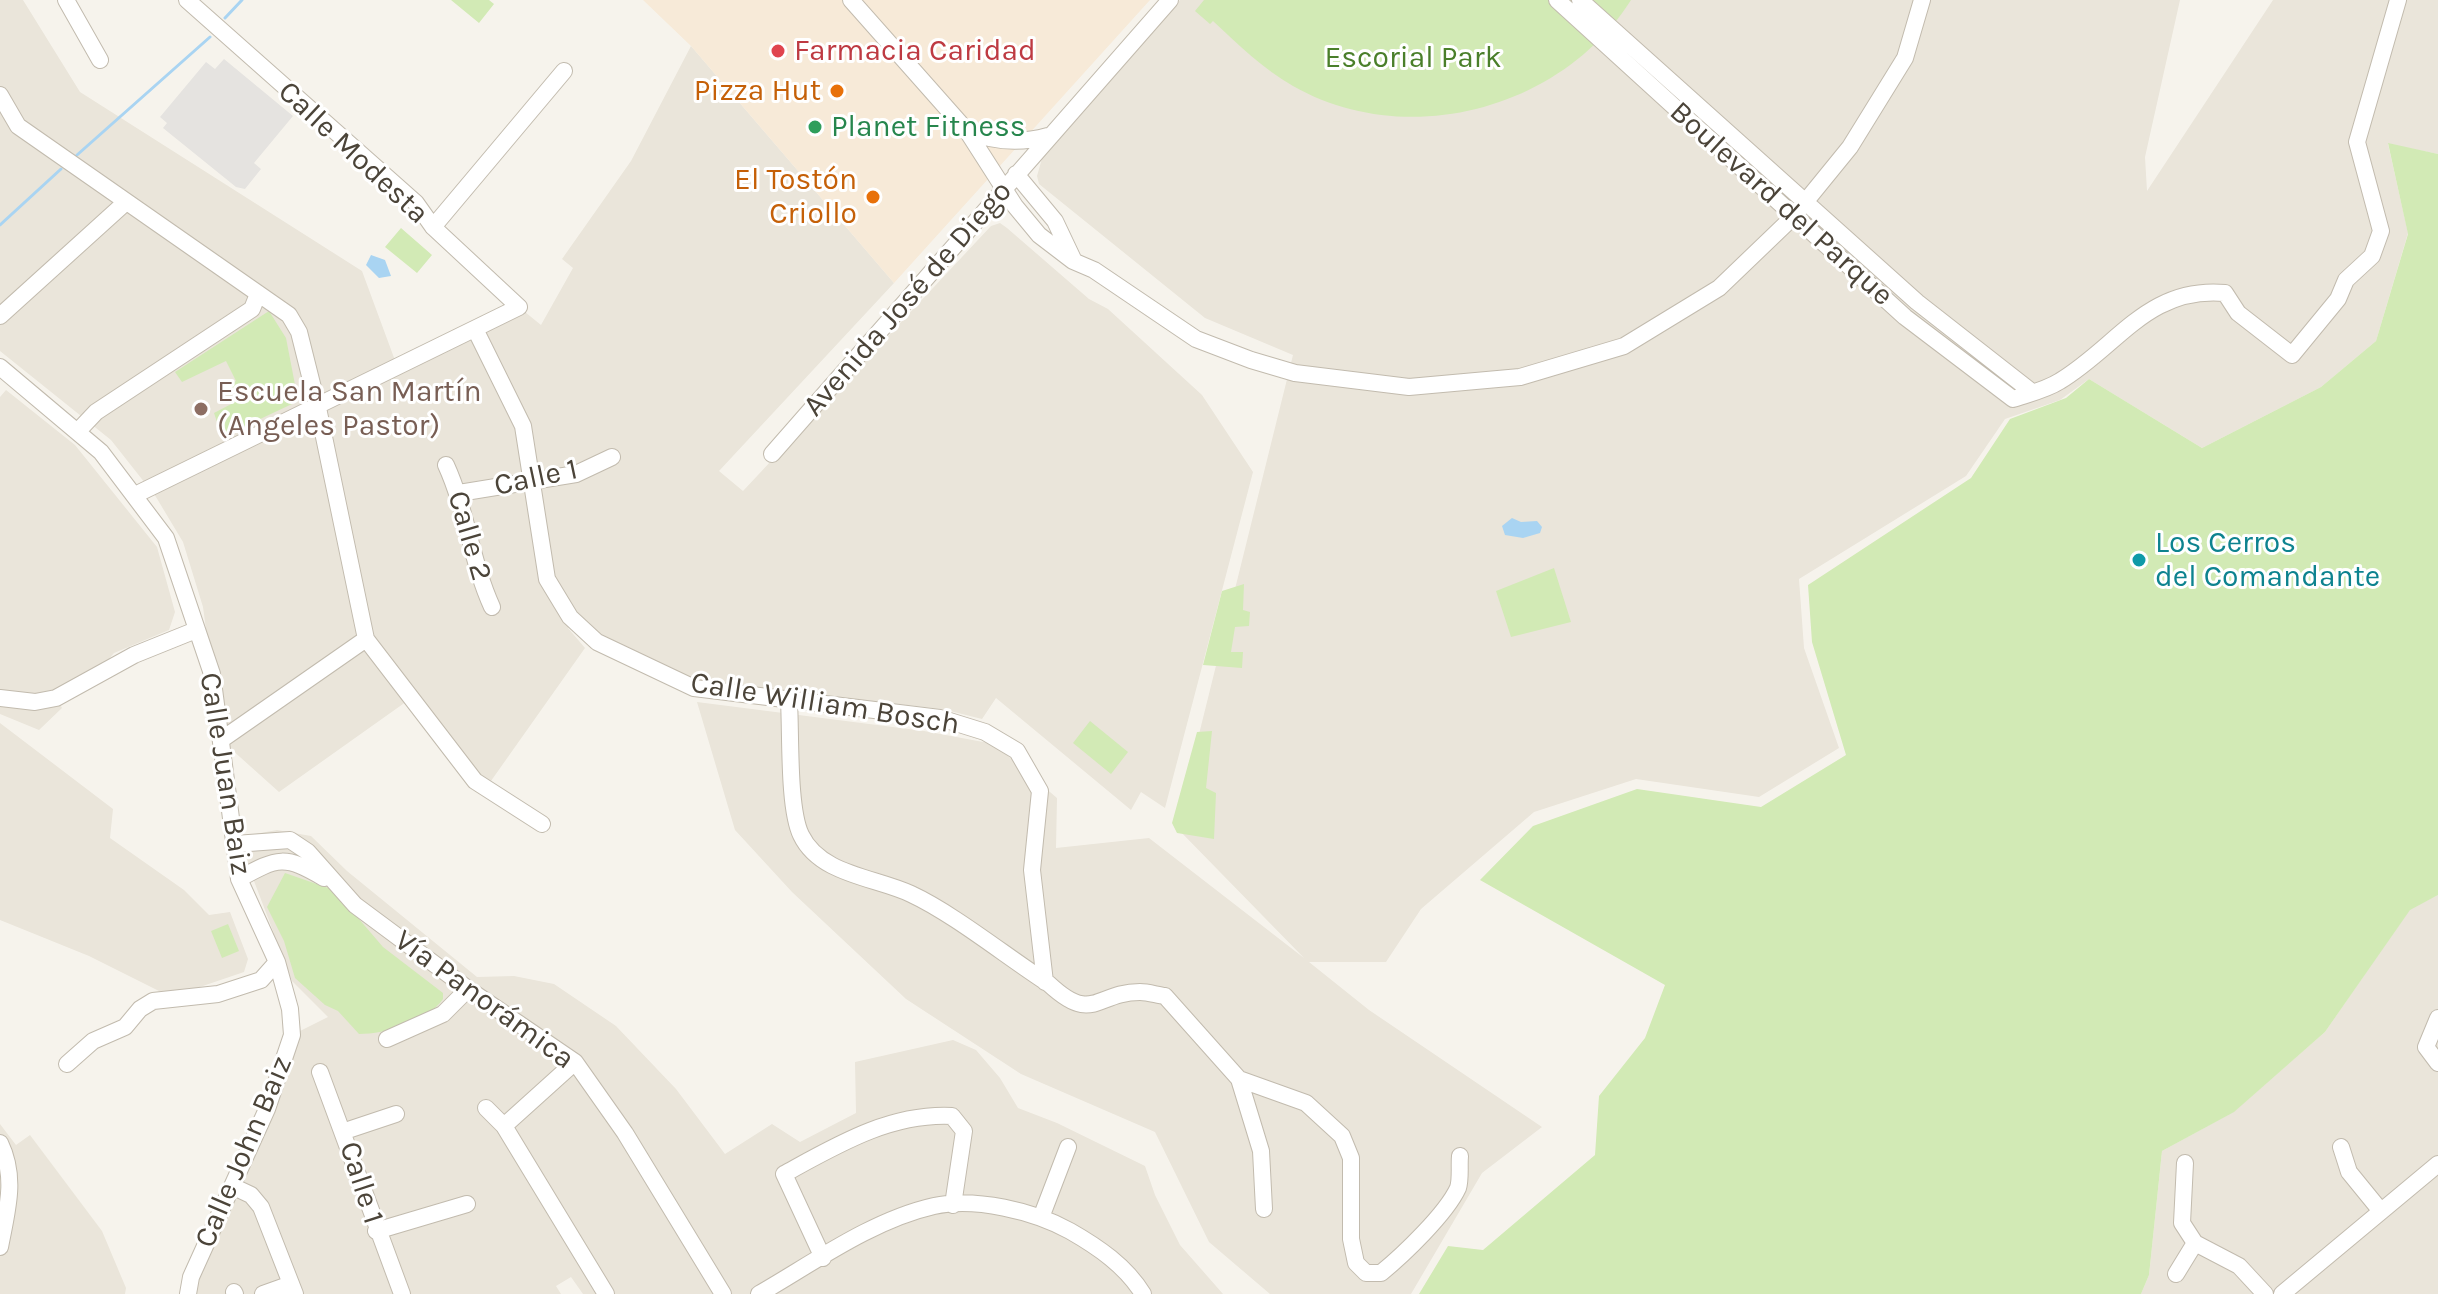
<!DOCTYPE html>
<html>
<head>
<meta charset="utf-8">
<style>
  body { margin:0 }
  canvas { display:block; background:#f6f3ec }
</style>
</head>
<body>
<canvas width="2438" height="1294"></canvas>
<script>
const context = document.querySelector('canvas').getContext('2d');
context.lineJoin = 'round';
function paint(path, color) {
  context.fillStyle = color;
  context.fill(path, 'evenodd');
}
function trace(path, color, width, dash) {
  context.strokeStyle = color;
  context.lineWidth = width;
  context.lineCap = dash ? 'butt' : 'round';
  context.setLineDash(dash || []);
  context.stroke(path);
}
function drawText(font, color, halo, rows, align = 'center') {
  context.font = font + ' Karla,sans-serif';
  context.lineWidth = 6;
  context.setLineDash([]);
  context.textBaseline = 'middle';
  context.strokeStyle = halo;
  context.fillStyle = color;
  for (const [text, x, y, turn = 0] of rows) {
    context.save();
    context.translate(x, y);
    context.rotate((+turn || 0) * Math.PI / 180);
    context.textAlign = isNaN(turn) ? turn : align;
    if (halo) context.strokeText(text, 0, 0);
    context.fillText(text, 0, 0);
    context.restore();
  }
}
const residential = new Path2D(`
  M0 0H23L80 92 362 271 400 374 525 312 541 325 573 268 562 259 631 161 691 46 894 283 719 471 743 491 991 226 1000 223 1007 228 1089 299 1108 309 1202 395 1253 472 1165 808 1141 792 1131 810 996 698 982 719 942 709 697 681 593 631 577 612 568 628 585 648 486 788 410 699 279 792 221 740 203 607 183 542 156 497 111 440 0 351Z
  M1180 0H2180L2145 157 2147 191 2273 0H2438V154L2388 144 2408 233 2376 341 2321 387 2202 448 2089 379 2060 400 2005 419 1966 476 1799 579 1804 648 1839 748 1759 797 1636 779 1534 812 1421 909 1386 962H1309L1369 1010 1542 1127 1482 1173 1411 1294H1270L1209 1242 1155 1132 1021 1074 906 999 792 892 735 830 697 702 924 731 994 744 1057 798 1056 848 1149 838 1304 958 1176 827 1293 355 1205 318 1039 184 1037 176 1045 148Z
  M6 390 75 445 157 547 175 612 169 630 114 653 103 666 55 695 62 708 39 730 0 714V397Z
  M0 723 113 809 110 838 184 890 209 915 230 912 248 959 244 972 191 990 163 993 89 956 0 920Z
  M277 830 311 836 347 871 477 977 514 976 554 984 616 1026 676 1089 725 1154 772 1124 800 1142 856 1113 855 1062 953 1040 976 1050 1000 1078 1018 1108 1057 1123 1145 1166 1155 1195 1180 1245 1223 1294H583L571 1277 556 1286 561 1294H197L191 1277 292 1035 328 1017 292 981 246 860 244 836Z
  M2438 895V1294H2141L2149 1275 2162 1151 2233 1112 2325 1032 2410 909Z
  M0 1124 16 1145 30 1135 102 1231 126 1288 125 1294H0Z`);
const commercial = new Path2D(`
  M643 0H1150L894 283 691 46Z`);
const green = new Path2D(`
  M451 0H489L494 4 479 23Z
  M1204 0H1631C1562 109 1407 151 1293 86 1263 69 1239 45 1213 21L1210 24 1195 11Z
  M2388 143 2438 154V895L2410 910 2325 1032 2234 1112 2162 1151 2149 1275 2141 1294H1419L1448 1246 1483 1250 1595 1155 1599 1096 1645 1038 1665 985 1480 880 1533 826 1637 789 1761 807 1846 755 1812 642 1808 585 1971 478 2010 419 2066 398 2089 379 2202 448 2321 387 2376 341 2408 234Z
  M401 228 432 255 417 273 385 247Z
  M269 311 286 338 297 395 292 404 222 437 214 413 237 401 230 384 236 381 226 361 182 382 175 372Z
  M1554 568 1571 622 1511 637 1496 591Z
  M1244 584 1243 610 1250 612 1249 626 1235 627 1231 652H1243L1242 668 1203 665 1222 591Z
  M1090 721 1128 752 1111 774 1073 743Z
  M1212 731 1206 788 1216 793 1214 839 1177 833 1172 823 1197 732Z
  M285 873 334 890 383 947 443 993V999C427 1022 386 1034 359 1034L338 1011 325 1005 295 978 284 941 267 907Z
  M228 924 239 951 222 958 211 931Z`);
const parking = new Path2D(`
  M224 59 293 116 254 163 261 169 245 189 236 187 163 128 167 123 160 117 206 62 215 69Z`);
const water = new Path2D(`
  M371 255 385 260 391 276 379 278 366 265Z
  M1512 518 1521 522 1537 521 1542 527 1540 533 1523 538 1505 535 1502 526Z`);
const stream = new Path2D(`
  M225 18 242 0
  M77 155 210 37
  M0 225 61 169`);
const minor = new Path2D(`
  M66 0 100 60
  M851 0 967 131 1015 206 1039 235 1073 261 1094 270 1196 339 1251 360 1295 373 1409 387 1520 377 1624 346 1719 288 1793 217 1850 147 1905 58 1922 0
  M1557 0 1905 317 2013 399C2028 394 2046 390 2060 381 2118 346 2148 286 2225 293L2238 313 2292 355 2338 299 2346 280 2372 256 2381 231 2357 142 2398 0
  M1580 0 1917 302 2032 392
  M0 95 18 126 289 315 299 332 318 408 366 639 475 781 542 824
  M967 131C994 142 1020 144 1048 136
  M1016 174 1055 221 1073 259
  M433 227 564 71
  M0 316 126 202
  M476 331 523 426 547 579 570 617 597 642 694 688 940 718 985 732 1017 751 1040 791 1032 870 1045 982
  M0 367 101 452 166 538 212 674 239 879 277 962 290 1009 292 1035 267 1109 191 1277 188 1294
  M79 430 96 412 252 309 258 294
  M772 454 1170 0
  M446 465C467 511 471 561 492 607
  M459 493 576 474 612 457
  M135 495 519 307 433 227 416 203 187 0
  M0 698 35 702 56 698 134 655 196 630
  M789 702C791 734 788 808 801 835 820 875 875 877 911 894 954 914 1007 957 1049 984 1093 1025 1096 992 1140 992 1148 992 1157 995 1165 996L1239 1079 1306 1103 1342 1136 1351 1158V1239L1356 1263 1366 1273H1381C1403 1255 1446 1214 1458 1188 1461 1179 1459 1165 1460 1156
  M221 740 366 639
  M235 844 290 840 308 852 355 905 468 989 575 1062 625 1133 723 1294
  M239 879C278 857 285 855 324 878
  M2438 1018 2426 1047 2438 1063
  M387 1039 443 1014 468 989
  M67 1064 93 1041 125 1027 140 1009 153 1001 218 994 261 980 277 962
  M320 1072 402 1294
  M1239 1079 1261 1151 1264 1209
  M486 1108 504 1126 606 1294
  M504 1126 575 1062
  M345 1131 396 1114
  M0 1143C17 1178 7 1210 0 1247
  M2341 1147 2349 1172 2380 1210
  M2185 1163 2182 1223 2195 1243 2239 1266 2265 1294
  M234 1187 251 1195 261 1207 295 1294
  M1042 1215 1068 1147
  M376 1231 467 1204
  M823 1258 784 1174C837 1145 890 1113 952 1116L964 1131 953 1205
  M2176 1274 2195 1243
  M234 1292 235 1294
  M263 1294 291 1284
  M759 1294C813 1263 872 1220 934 1206 975 1197 1034 1211 1070 1231 1098 1247 1126 1266 1143 1294
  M2282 1294 2438 1164`);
const markers = [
  [778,51,8,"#e0444e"],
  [837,91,8,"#e8710a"],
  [815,127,8,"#2e9e5b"],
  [873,197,8,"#e8710a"],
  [201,409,8,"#8d6e63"],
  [2139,560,8,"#0f9aa8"]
];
const healthNames = [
  ["Farmacia Caridad",794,51]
];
const parkNames = [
  ["Escorial Park",1413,58]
];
const foodNames = [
  ["Pizza Hut",821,91],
  ["El Tostón",857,180],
  ["Criollo",857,214]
];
const leisureNames = [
  ["Planet Fitness",831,127]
];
const streetNames = [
  ["Calle Modesta",353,153,43],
  ["Boulevard del Parque",1781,204,42],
  ["Avenida José de Diego",908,299,-49],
  ["Calle 1",536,478,-12],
  ["Calle 2",469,536,74],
  ["Calle William Bosch",825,704,9],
  ["Calle Juan Baiz",225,774,81],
  ["Vía Panorámica",484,1000,36],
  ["Calle John Baiz",244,1152,-67],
  ["Calle 1",361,1183,72]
];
const educationNames = [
  ["Escuela San Martín",217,392],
  ["(Angeles Pastor)",217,426]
];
const cultureNames = [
  ["Los Cerros",2155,543],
  ["del Comandante",2155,577]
];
paint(residential, '#eae5da');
paint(commercial, '#f7ead8');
paint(green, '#d2eab5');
paint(parking, '#e5e3e0');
paint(water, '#a9d4f2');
trace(stream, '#a9d4f2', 3);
trace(minor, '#c2bbae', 18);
trace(minor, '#fff', 16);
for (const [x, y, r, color] of markers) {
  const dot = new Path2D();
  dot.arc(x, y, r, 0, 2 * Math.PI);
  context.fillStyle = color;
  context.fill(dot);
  trace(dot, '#fff', 3);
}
drawText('30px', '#be3a42', '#fff', healthNames, 'left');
drawText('30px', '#4a7f2a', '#fff', parkNames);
drawText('30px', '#c56008', '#fff', foodNames, 'right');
drawText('30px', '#27864d', '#fff', leisureNames, 'left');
drawText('30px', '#4b4439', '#fff', streetNames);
drawText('30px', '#785e54', '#fff', educationNames, 'left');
drawText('30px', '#0d838f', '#fff', cultureNames, 'left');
</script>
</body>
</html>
